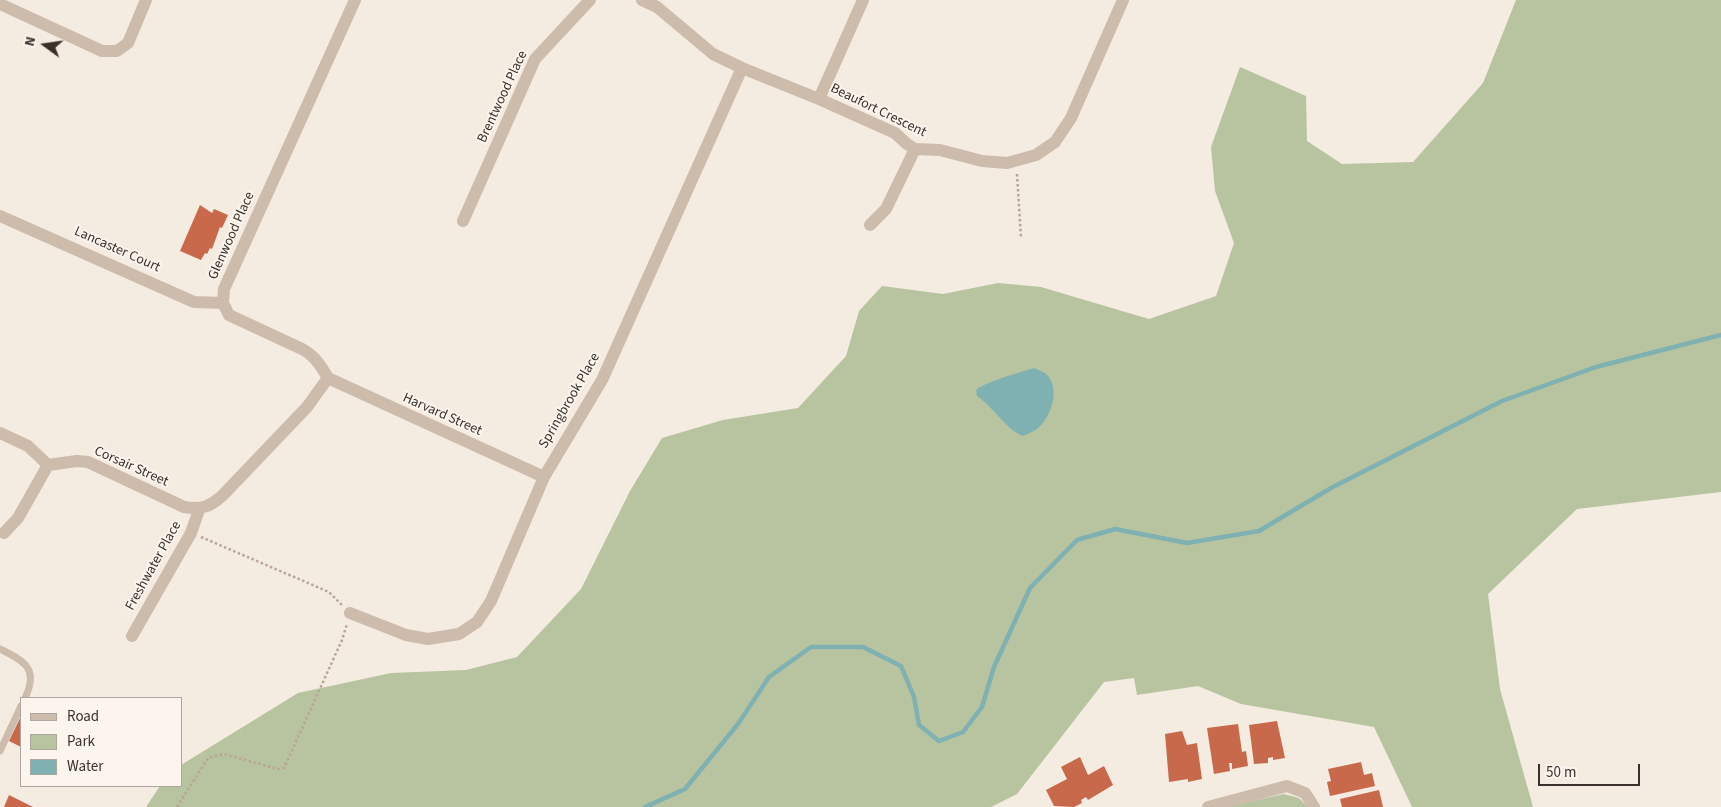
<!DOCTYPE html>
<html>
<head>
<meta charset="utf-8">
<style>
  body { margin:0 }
  #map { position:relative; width:1721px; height:807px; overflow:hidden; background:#f4ebe1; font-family:"Source Sans 3",sans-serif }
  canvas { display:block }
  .legend { position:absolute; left:20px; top:697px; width:162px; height:90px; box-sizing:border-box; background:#fbf5ee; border:1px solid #aea6a0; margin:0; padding:6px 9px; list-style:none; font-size:15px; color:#3b302b }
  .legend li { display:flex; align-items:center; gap:10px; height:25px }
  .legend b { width:25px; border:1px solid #aea6a0 }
  .north { position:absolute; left:20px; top:20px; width:50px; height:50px; -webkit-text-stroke:4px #fbf5ee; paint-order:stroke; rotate:284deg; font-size:14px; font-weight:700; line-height:20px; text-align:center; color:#3b302b }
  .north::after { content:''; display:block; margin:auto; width:18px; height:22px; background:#3b302b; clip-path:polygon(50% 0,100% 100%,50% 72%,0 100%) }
  .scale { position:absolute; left:1538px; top:764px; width:102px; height:22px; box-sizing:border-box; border:2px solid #3b302b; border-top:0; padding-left:6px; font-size:15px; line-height:18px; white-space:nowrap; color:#3b302b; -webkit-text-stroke:4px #fbf5ee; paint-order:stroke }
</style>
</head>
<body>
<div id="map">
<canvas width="1721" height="807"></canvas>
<ul class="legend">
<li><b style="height:6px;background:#cdbbac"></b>Road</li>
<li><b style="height:14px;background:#b8c4a0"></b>Park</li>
<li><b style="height:14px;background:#7fb0b2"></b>Water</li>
</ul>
<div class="north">N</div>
<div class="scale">50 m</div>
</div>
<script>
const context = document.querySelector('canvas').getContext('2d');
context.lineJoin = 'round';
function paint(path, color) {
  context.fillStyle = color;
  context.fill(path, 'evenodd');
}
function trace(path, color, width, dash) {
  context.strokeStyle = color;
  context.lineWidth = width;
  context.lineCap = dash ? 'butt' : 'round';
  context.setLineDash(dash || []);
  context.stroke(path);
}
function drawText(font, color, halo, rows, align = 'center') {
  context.font = font + ' "Source Sans 3",sans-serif';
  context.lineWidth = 4;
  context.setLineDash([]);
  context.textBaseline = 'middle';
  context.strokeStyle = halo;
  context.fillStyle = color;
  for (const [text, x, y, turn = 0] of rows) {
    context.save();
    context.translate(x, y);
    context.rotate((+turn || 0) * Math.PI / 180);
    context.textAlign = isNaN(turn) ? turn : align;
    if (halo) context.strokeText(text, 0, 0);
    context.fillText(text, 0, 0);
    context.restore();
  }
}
const green = new Path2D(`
  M1516 0H1721V492L1577 509 1488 594 1500 689 1533 807H1412L1374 727 1241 704 1198 686 1137 695 1134 678 1104 682 1017 794 991 807H146L160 786H181V765L298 693 391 673 466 670 517 657 581 589 630 491 662 438 723 420 798 408 846 356 859 311 882 286 943 294 998 283 1041 287 1149 319 1216 296 1234 243 1215 191 1211 147 1240 67 1306 96 1307 141 1342 164 1413 162 1483 83Z
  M1284 794 1299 798 1308 807H1226Z`);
const water = new Path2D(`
  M1034 368C1037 370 1042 371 1045 373 1062 387 1051 418 1037 429 1033 432 1027 434 1023 436 1006 430 995 408 977 396L976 390C987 381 1019 373 1034 368Z`);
const stream = new Path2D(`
  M645 807 685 789 738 724 769 677 811 647H863L901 666 914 697 919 725 939 741 963 732 982 707 994 667 1030 588 1077 540 1115 529 1187 543 1259 531 1331 488 1502 401 1596 367 1721 335`);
const building = new Path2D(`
  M200 205 212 213 214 209 228 215 222 228 220 227 212 249 210 248 207 254 205 253 201 260 180 251Z
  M21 716V747L9 741Z
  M1277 721 1285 758 1273 760V757L1268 758V763L1254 764 1249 725Z
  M1238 724 1242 752 1246 751 1248 766 1232 769V763H1229L1230 771 1214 774 1207 728Z
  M1182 731 1187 745 1197 743 1202 779 1188 782V779L1169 782 1165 734Z
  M1080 757 1088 775 1104 766 1113 785 1088 800 1086 797 1081 800 1082 803 1074 807 1054 806 1046 790 1067 779 1061 767Z
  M1361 762 1364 775 1372 773 1375 786 1330 796 1327 782 1331 781 1328 769Z
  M1379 790 1383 807H1342L1340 799Z
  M9 795 33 807H4Z`);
const path = new Path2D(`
  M1017 174 1021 238
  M201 537 329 592 342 605
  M177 807 208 758 224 754 278 769 284 768 342 640 347 624`);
const service = new Path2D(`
  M0 649C25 661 39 669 25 698
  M0 751 21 706`);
const minor = new Path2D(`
  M642 0 657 7 713 54 742 68 819 99 895 133 907 144 915 149 940 150 982 161 1007 163 1036 155 1055 142 1071 118 1123 0
  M0 4 102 51H117L128 43 146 0
  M819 99 863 0
  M0 216 194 302 223 303
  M463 221 535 59 590 0
  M870 225 886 209 915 149
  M328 378 544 477
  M0 433 28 446 48 465 77 461 88 462 184 507C201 510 210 507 223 495L307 407 328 378C321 366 315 356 302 349L229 315 223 303 224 289 355 0
  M4 533 18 518 48 465
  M350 613 406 635 428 639 459 634 477 622 491 601 544 477 602 380 742 68
  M132 636 191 533 199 510
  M1208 807 1287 786 1305 793 1314 807`);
const streetNames = [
  ["Brentwood Place",503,97,-65],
  ["Beaufort Crescent",878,111,26],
  ["Glenwood Place",232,236,-66],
  ["Lancaster Court",117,250,24],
  ["Springbrook Place",570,401,-60],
  ["Harvard Street",442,415,24],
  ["Corsair Street",131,467,24],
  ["Freshwater Place",154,566,-61]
];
paint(green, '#b8c4a0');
paint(water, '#7fb0b2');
trace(stream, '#7fb0b2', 4.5);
paint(building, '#c8694b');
trace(path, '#b9a596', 2.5, [2.5, 2.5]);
trace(service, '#cdbbac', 7);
trace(minor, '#cdbbac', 12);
drawText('14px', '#3b302b', '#fbf5ee', streetNames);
</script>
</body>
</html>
